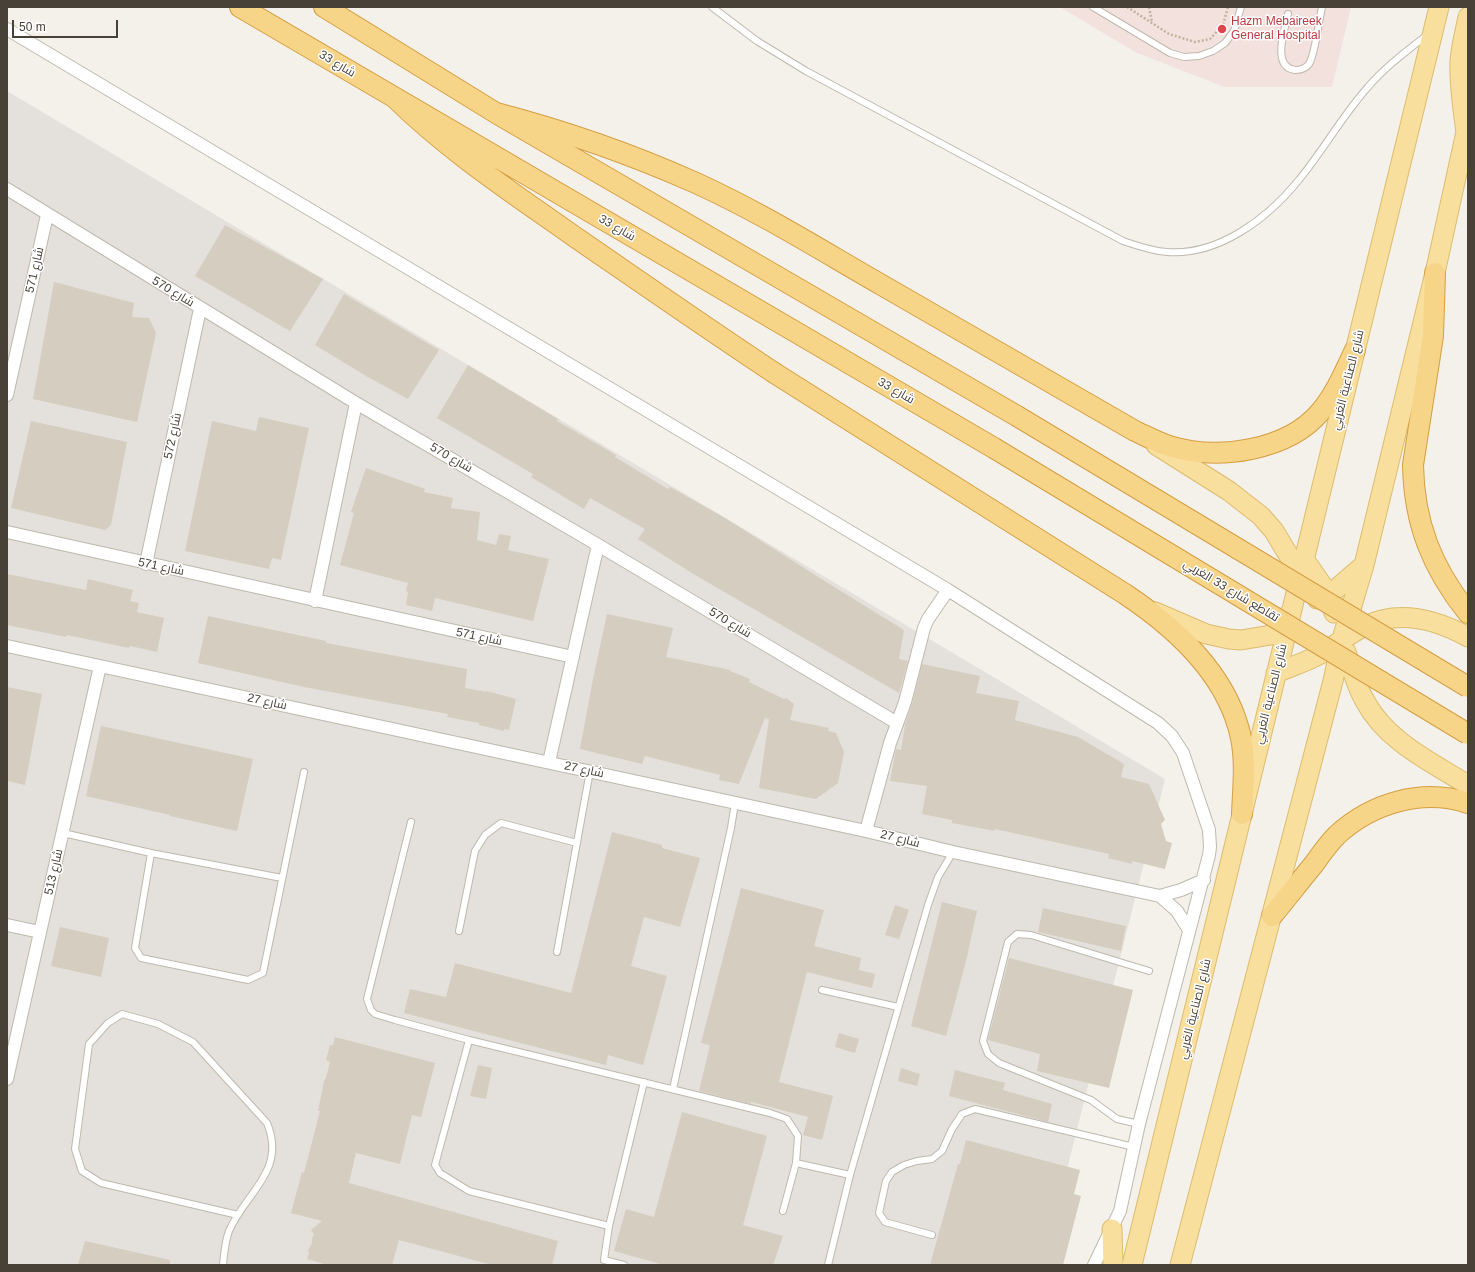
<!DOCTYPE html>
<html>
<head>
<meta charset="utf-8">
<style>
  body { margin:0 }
  #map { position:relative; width:1475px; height:1272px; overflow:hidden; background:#f4f1ea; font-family:Arial,sans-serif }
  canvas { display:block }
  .frame { position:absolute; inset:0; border:8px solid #474138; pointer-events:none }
  .scale { position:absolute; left:12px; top:20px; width:106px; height:18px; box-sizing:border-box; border:2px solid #474138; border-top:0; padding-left:5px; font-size:12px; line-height:14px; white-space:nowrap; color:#474138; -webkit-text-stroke:3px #fff; paint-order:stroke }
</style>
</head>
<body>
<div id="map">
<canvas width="1475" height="1272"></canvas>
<div class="frame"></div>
<div class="scale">50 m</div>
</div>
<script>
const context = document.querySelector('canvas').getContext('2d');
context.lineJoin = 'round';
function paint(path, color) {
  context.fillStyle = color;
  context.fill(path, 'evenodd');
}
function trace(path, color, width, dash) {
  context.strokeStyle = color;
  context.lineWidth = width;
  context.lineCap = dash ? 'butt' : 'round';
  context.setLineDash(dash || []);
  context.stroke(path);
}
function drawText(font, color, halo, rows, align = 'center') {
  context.font = font + ' Arial,Cairo,sans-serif';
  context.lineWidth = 3;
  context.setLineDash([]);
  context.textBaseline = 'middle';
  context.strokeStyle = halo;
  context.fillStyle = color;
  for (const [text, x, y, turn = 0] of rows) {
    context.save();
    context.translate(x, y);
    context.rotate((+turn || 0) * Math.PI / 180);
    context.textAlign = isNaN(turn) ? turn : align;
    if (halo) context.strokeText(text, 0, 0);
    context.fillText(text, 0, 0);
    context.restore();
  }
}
const industrial = new Path2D(`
  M7 91 1165 779 1043 1265H7Z`);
const medical = new Path2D(`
  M1060 7H1351L1332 87H1224L1135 52Z`);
const building = new Path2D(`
  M225 225 323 279 290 331 195 276Z
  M54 282 134 303 132 317 149 318 156 333 137 422 33 399Z
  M344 294 439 350 408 399 366 376 315 345Z
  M468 365 558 419 557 421 616 455 615 457 668 489 670 487 725 518 823 580 904 630 899 659 908 661 899 693 695 575 638 539 645 529 590 498 584 509 531 477 533 474 437 418Z
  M259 417 309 428 281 560 272 558 269 569 185 551 212 421 256 431Z
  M31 421 127 442 111 525 105 530 11 508Z
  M366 468 425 489 424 492 453 498 451 508 480 512 477 540 496 545 499 534 511 536 508 550 549 559 533 621 435 598 432 611 406 605 408 592 406 591 408 583 340 565 354 513 351 512Z
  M7 574 86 590 88 579 133 590 130 601 139 603 137 612 164 618 157 652 130 646 129 648 67 635 66 637 7 625Z
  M607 614 673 628 666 657 731 670 730 671 750 679 749 682 784 699 786 698 794 704 790 720 829 728 828 731 836 733 844 752 838 783 816 799 759 788 769 719 765 718 739 784 719 780 720 775 645 756 642 764 580 749 593 679Z
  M208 616 326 641V643L467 669 465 688 487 692V691L516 699 509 730 504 729V731L479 725V723L447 717 448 714 304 687 198 663Z
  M922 664 980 676 976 693 1019 701 1015 720 1078 737 1124 764 1121 777 1149 784 1165 820 1161 824 1166 841 1172 843 1165 869 1132 861V864L1108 858 1109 854 995 829V831L952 823V820L922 814 927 786 890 781 896 749 901 750 905 725 912 704Z
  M7 687 42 694 25 785 7 781Z
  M101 726 253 759 237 831 170 816V815L86 796Z
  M612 832 662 845V848L700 858 680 927 644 917 631 966 667 976 643 1065 608 1055 606 1065 404 1013 410 989 446 997 455 963 571 993Z
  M741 888 824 910 814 946 861 958 859 970 875 974 872 988 807 972 779 1082 833 1096 822 1140 803 1135 808 1117 751 1102V1104L699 1091 710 1045 701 1043Z
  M942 902 977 911 966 961 946 1036 911 1026Z
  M895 905 909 910 899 939 885 935Z
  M1043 908 1126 926 1121 951 1038 932Z
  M60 927 109 938 101 977 51 966Z
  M1009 958 1133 990 1109 1088 1037 1071 1040 1054 988 1040Z
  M839 1033 859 1039 855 1053 835 1047Z
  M335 1037 435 1063 421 1117 412 1115 400 1164 356 1153 349 1183 558 1241 552 1265H492L399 1240 392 1265H328L307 1259 309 1253 308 1250 312 1243V1239L314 1234 311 1230 322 1221 291 1213 302 1172 304 1173 320 1111H318L324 1081 326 1078 330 1062 326 1060 330 1045H333Z
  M478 1065 492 1068 486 1099 470 1096Z
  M901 1068 920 1074 917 1086 898 1081Z
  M955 1070 1005 1083 1003 1090 1052 1104 1048 1122 949 1096Z
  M682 1112 767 1136 743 1225 783 1236 773 1265H664L614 1251 626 1209 654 1217Z
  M966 1140 1080 1170 1074 1194 1081 1196 1063 1265H930L958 1164H960Z
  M85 1241 170 1260V1265H78Z`);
const path = new Path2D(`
  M1127 7 1169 34 1195 42 1210 39 1223 25 1228 7
  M1149 7 1152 22`);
const service = new Path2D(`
  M712 7 757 41 806 71 1123 241C1138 246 1151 251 1167 252 1218 256 1267 219 1298 181 1323 151 1342 116 1368 87 1385 67 1407 51 1427 35
  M1093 7 1170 53 1184 57 1199 56 1213 51 1225 43 1234 31 1241 7
  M1288 14C1285 29 1271 67 1295 70 1300 70 1306 68 1309 64 1315 55 1319 20 1322 7
  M411 822 367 999 371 1010 375 1014 395 1020 469 1040 770 1113 787 1119 798 1136 796 1163 783 1211
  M63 833 151 853 282 878
  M151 853 135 948 141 958 248 980 263 973 304 772
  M459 931 475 851 485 835 501 823 577 843
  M557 952 590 771
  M822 990 898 1007
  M469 1040 435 1165 440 1173 469 1191 609 1226
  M673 1089 731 828 735 803
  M1139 1124 1117 1119 1091 1100 999 1063 988 1054 983 1041 1008 942 1017 934 1031 935 1149 971
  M796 1163 850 1175
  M932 1235 885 1222 879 1213 886 1181 892 1172 904 1165 917 1161 932 1159 942 1151 952 1129 962 1114 975 1109 1134 1147
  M223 1265C224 1254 225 1241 229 1231 245 1193 287 1171 267 1123L193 1042 158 1024 122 1014 108 1023 89 1044 75 1149 82 1171 101 1183 238 1215
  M624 1265 604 1260 609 1226 644 1082
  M828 1265 850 1175 928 905 938 877 953 852`);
const minor = new Path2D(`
  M7 29 948 590 1158 723 1172 736 1183 753 1209 830 1210 847 1209 855 1139 1124 1120 1211 1094 1265
  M7 189 356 403 598 545 897 723
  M7 395 47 215
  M7 532 573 657
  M146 564 200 309
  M315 601 356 403
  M7 646 866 831 953 852 1160 896 1181 890 1204 880
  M549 762 598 545
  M866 831 890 743 905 702 924 628 928 619 948 590
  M1160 896 1177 911 1189 930
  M7 925 40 932
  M7 1079 100 666`);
const primary = new Path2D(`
  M1466 133C1463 109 1459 85 1460 61 1461 46 1465 32 1468 17
  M1156 445 1229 491 1261 516 1274 531 1295 566V583
  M1304 559 1329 595 1334 613
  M1317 599 1329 595 1364 565
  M1155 612 1206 634 1229 639 1241 640 1271 635 1289 614
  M1346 652C1352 669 1356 686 1365 701 1386 741 1431 762 1468 785
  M1276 673C1292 666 1310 661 1324 652 1338 643 1351 633 1365 626 1400 609 1437 620 1468 637
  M1112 1229 1113 1265
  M1132 1265 1439 7
  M1180 1265 1333 681 1342 639 1364 565 1435 273 1468 123`);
const trunk = new Path2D(`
  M240 7 994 448
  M324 7 496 113 1017 416
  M395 98C450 152 513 193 575 237 642 283 708 329 776 374L1125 594C1176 628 1228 675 1241 738 1246 762 1243 789 1242 814
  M496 113C565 131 631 154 696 183 760 212 819 249 880 284 965 333 1050 382 1135 431 1146 436 1157 442 1169 446 1217 461 1288 451 1321 411 1336 393 1345 371 1355 350
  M1435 273 1433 336 1413 465C1414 523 1432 568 1468 613
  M1272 916C1286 899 1300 881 1314 864 1321 854 1329 843 1337 835 1372 803 1422 788 1468 803`);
const trunkBridge = new Path2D(`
  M1017 416 1468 687
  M994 448 1468 734`);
const markers = [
  [1222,29,5,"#e0444e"]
];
const healthNames = [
  ["Hazm Mebaireek",1231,22],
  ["General Hospital",1231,36]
];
const streetNames = [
  ["شارع 33",337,64,31],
  ["شارع 33",617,228,30],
  ["شارع 571",35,270,-77],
  ["شارع 570",173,292,31],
  ["شارع الصناعية الغربي",1348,380,-76],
  ["شارع 33",896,391,30],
  ["شارع 572",173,436,-78],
  ["شارع 570",451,458,30],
  ["شارع 571",161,567,12],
  ["تقاطع شارع 33 الغربي",1231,591,31],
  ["شارع 570",730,623,31],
  ["شارع 571",479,637,12],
  ["شارع الصناعية الغربي",1271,694,-76],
  ["شارع 27",267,702,12],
  ["شارع 27",584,770,12],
  ["شارع 27",900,839,14],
  ["شارع 513",54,872,-77],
  ["شارع الصناعية الغربي",1195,1009,-76]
];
paint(industrial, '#e4e0db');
paint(medical, '#f3e1de');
paint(building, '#d5cdc0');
trace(service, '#bfb9ad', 8);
trace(minor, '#bfb9ad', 14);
trace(primary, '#ddbc6e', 21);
trace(trunk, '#d59f43', 22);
trace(path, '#c0b49f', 2.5, [2, 2]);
trace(service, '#fff', 6);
trace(minor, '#fff', 12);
trace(primary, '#f8df9e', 19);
trace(trunk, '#f6d488', 20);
trace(trunkBridge, '#d59f43', 22, []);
trace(trunkBridge, '#f6d488', 20);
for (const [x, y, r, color] of markers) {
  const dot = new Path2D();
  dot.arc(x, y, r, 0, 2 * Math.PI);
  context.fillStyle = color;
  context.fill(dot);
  trace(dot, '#fff', 1.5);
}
drawText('12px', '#be3a42', '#fff', healthNames, 'left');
drawText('12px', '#474138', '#fff', streetNames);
</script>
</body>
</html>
